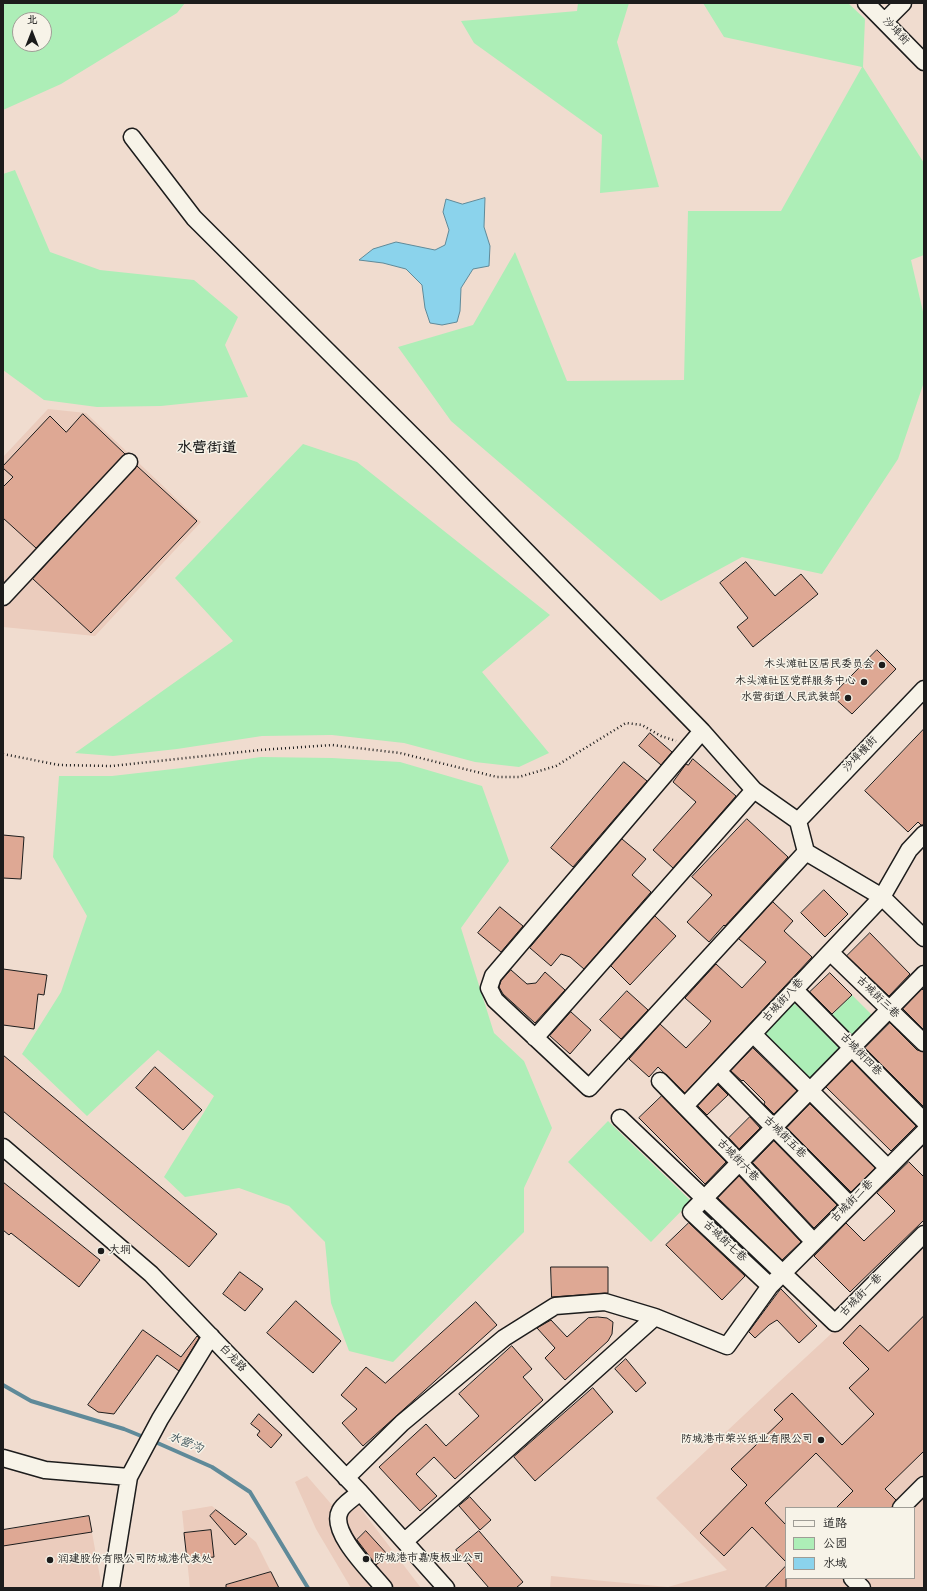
<!DOCTYPE html>
<html>
<head>
<meta charset="utf-8">
<style>
  body { margin:0 }
  #map { position:relative; width:927px; height:1591px; overflow:hidden; background:#f0dccf; font-family:"Gochi Hand","LXGW WenKai TC",sans-serif }
  canvas { display:block }
  .frame { position:absolute; inset:0; border:4px solid #1c1c1c; pointer-events:none }
  .legend { position:absolute; left:785px; top:1507px; width:130px; height:72px; box-sizing:border-box; background:#f7f3e8; border:1px solid #9f9d96; margin:0; padding:5px 7px; list-style:none; font-size:12px; color:#1c1c1c }
  .legend li { display:flex; align-items:center; gap:8px; height:20px }
  .legend b { width:20px; border:1px solid #9f9d96 }
  .north { position:absolute; left:12px; top:12px; width:40px; height:40px; box-sizing:border-box; background:#f7f3e8; border:1px solid #9f9d96; border-radius:50%; rotate:0deg; font-size:11px; font-weight:700; line-height:16px; text-align:center; color:#1c1c1c }
  .north::after { content:''; display:block; margin:auto; width:14px; height:18px; background:#1c1c1c; clip-path:polygon(50% 0,100% 100%,50% 72%,0 100%) }
</style>
</head>
<body>
<div id="map">
<canvas width="927" height="1591"></canvas>
<div class="frame"></div>
<ul class="legend">
<li><b style="height:5px;background:#f7f3e8"></b>道路</li>
<li><b style="height:11px;background:#adeeb7"></b>公园</li>
<li><b style="height:11px;background:#8bd3ec"></b>水域</li>
</ul>
<div class="north">北</div>
</div>
<script>
const context = document.querySelector('canvas').getContext('2d');
context.lineJoin = 'round';
function paint(path, color) {
  context.fillStyle = color;
  context.fill(path, 'evenodd');
}
function trace(path, color, width, dash) {
  context.strokeStyle = color;
  context.lineWidth = width;
  context.lineCap = dash ? 'butt' : 'round';
  context.setLineDash(dash || []);
  context.stroke(path);
}
function drawText(font, color, halo, rows, align = 'center') {
  context.font = font + ' "Gochi Hand","LXGW WenKai TC",sans-serif';
  context.lineWidth = 3;
  context.setLineDash([]);
  context.textBaseline = 'middle';
  context.strokeStyle = halo;
  context.fillStyle = color;
  for (const [text, x, y, turn = 0] of rows) {
    context.save();
    context.translate(x, y);
    context.rotate((+turn || 0) * Math.PI / 180);
    context.textAlign = isNaN(turn) ? turn : align;
    if (halo) context.strokeText(text, 0, 0);
    context.fillText(text, 0, 0);
    context.restore();
  }
}
const built = new Path2D(`
  M48 409 86 413 201 522 95 636 3 627V457Z
  M924 1248V1588H550L551 1576 668 1587 727 1570 656 1498 779 1382ZM786 1508H914V1578H786Z
  M307 1476 332 1505 347 1493 358 1505 421 1588H351L316 1529 295 1482Z
  M212 1506 256 1542 279 1588H190L182 1511Z
  M89 1516 102 1588H3V1530Z`);
const green = new Path2D(`
  M3 3H185L177 13 61 84 3 110ZM20 20H44V44H20Z
  M578 3H629L617 42 659 187 600 193 602 135 474 43 461 21 577 11Z
  M703 3H848L865 19 863 67 924 163V255L911 260 924 316V382L898 459 822 574 742 557 661 601 451 421 398 347 473 325 515 252 567 381 684 380 688 211H781L862 67 724 37Z
  M15 170 50 252 100 270 194 280 238 317 225 345 248 397 161 406 97 407 44 400 3 370V174Z
  M303 444 357 462 550 615 482 672 549 753 519 767 475 762 404 743 332 735 262 736 177 749 113 756 75 753 233 641 175 578Z
  M261 757 332 758 400 762 482 786 509 861 461 928 494 1033 524 1061 552 1128 524 1188V1232L393 1362 349 1351 331 1303 325 1242 289 1206 239 1188 185 1197 164 1177 214 1096 158 1050 87 1116 22 1054 61 992 87 916 53 857 59 776H112L182 768Z
  M852 995 873 1016 850 1039 829 1018Z
  M793 1002 841 1050 810 1081 762 1033Z
  M608 1121 691 1201 651 1242 568 1162Z`);
const water = new Path2D(`
  M485 198 484 227 490 246 489 266 473 269 461 288 460 311 457 322 442 325 430 323 425 308 422 285 406 269 383 263 359 260 373 249 396 242 435 250 445 245 449 230 443 212 446 199 462 204Z`);
const stream = new Path2D(`
  M3 1385 31 1401 124 1429 146 1438
  M153 1441 212 1467 250 1492 308 1588`);
const building = new Path2D(`
  M83 414 125 454 36 548 3 518V487L13 477 3 468V466L50 416 66 432Z
  M137 466 197 521 91 633 33 579Z
  M746 562 775 596 801 574 818 594 753 647 737 627 748 618 720 583Z
  M877 650 896 669 852 714 832 696Z
  M924 729V825H921L918 822 908 832 865 791Z
  M650 733 672 752 661 765 639 746Z
  M693 759 736 796 673 868 653 850 696 802 673 782 686 764 688 765Z
  M624 762 647 781 573 867 551 848Z
  M747 819 788 857 725 926 724 925 709 942 687 922 712 895 692 877Z
  M3 835 24 837 21 879 3 878Z
  M622 839 646 859 632 875 651 892 584 969 570 957 561 954 551 966 530 948Z
  M824 890 848 914 825 937 801 913Z
  M773 902 793 921 784 931 812 957 685 1093 658 1067 649 1077 629 1059 660 1024 686 1048 707 1026 711 1021 685 998 716 964 742 988 766 962 739 939Z
  M500 907 523 926 501 952 478 933Z
  M655 916 676 936 630 985 611 966Z
  M870 933 910 974 889 996 847 956Z
  M3 969 47 975 44 995 38 994 34 1029 3 1025Z
  M511 970 527 984 536 983 545 972 565 990 535 1023 503 994 499 987 501 981Z
  M830 973 852 995 832 1014 810 992Z
  M922 989 924 991V1030L903 1009Z
  M627 991 648 1010 621 1039 600 1020Z
  M571 1012 591 1030 570 1054 550 1036Z
  M890 1023 917 1050 924 1052V1107L865 1048Z
  M753 1048 797 1091 774 1114 764 1104 765 1102 743 1080 742 1081 731 1071Z
  M3 1055 217 1234 189 1267 3 1111Z
  M852 1061 916 1126 891 1151 826 1087Z
  M155 1067 202 1110 183 1130 136 1088Z
  M718 1085 728 1095 707 1115 698 1106Z
  M662 1096 726 1162 705 1184 639 1118Z
  M810 1104 875 1168 851 1192 787 1128Z
  M750 1117 760 1128 739 1149 729 1138Z
  M774 1141 837 1205 814 1228 753 1163Z
  M909 1162 924 1177V1220L850 1292 814 1256 846 1223 864 1241 895 1211 877 1193Z
  M739 1176 801 1242 782 1260 718 1198Z
  M3 1182 100 1260 79 1287 11 1233 9 1235 3 1230Z
  M689 1223 745 1276 722 1300 666 1245Z
  M551 1267H608V1293L552 1297Z
  M240 1272 263 1289 245 1311 223 1294Z
  M781 1289 817 1326 799 1343 777 1320 769 1325 755 1338 749 1332Z
  M296 1301 341 1341 313 1373 267 1333Z
  M476 1302 497 1325 363 1446 342 1423 357 1409 341 1395 366 1367 385 1383Z
  M924 1316V1451L885 1489 896 1500 892 1507 891 1508H836L853 1491 816 1453 765 1503 786 1525V1562L752 1527 724 1556 700 1533 747 1485 731 1469 783 1419 774 1410 792 1393 842 1445 874 1414 849 1388 869 1369 843 1343 860 1325 888 1351Z
  M598 1317 607 1318 613 1322 612 1334 608 1341 565 1380 545 1358 555 1348 537 1328 551 1320 567 1337 588 1318Z
  M143 1330 181 1357 197 1336 199 1338 179 1371 157 1355 114 1414 98 1412 88 1405Z
  M512 1346 532 1369 523 1377 543 1400 455 1479 434 1457 416 1474 437 1496 420 1511 379 1467 426 1424 446 1446 479 1416 459 1394Z
  M626 1359 646 1383 636 1392 615 1369Z
  M593 1388 613 1412 535 1481 514 1457Z
  M259 1414 282 1435 271 1448 257 1435 260 1431 251 1424Z
  M470 1497 491 1520 480 1530 459 1506Z
  M216 1510 247 1534 235 1545 210 1516Z
  M89 1516 92 1532 3 1546V1530Z
  M211 1530 214 1557 187 1560 184 1533Z
  M366 1531 388 1555 376 1565 357 1540Z
  M479 1531 523 1582 516 1588H489L456 1550Z
  M786 1566V1588H765Z
  M271 1572 279 1588H226V1585Z`);
const path = new Path2D(`
  M3 754 59 765 112 766 260 750 332 745 400 753 497 777H519L556 766 626 723 642 725 661 736 676 741`);
const minor = new Path2D(`
  M866 3 924 62
  M885 21 903 3
  M132 137 194 218 438 461 702 731 754 790 798 821 806 852 882 897 924 938
  M3 597 129 462
  M702 731 493 976 489 988 495 1000 589 1088 806 852
  M798 821 924 689
  M830 952 924 1043
  M795 990 924 1121
  M753 1034 888 1168
  M535 1038 754 790
  M718 1071 850 1205
  M660 1081 739 1162 813 1241
  M685 1106 882 897 909 850 924 834
  M620 1118 835 1323 924 1234
  M3 1147 151 1274 360 1492 446 1588
  M770 1286 691 1212 924 974
  M3 1458 45 1470 129 1477 160 1419 211 1336
  M346 1478 402 1423 504 1338 555 1306 605 1302 655 1317
  M360 1492C354 1498 343 1504 340 1511 329 1532 371 1572 384 1588
  M901 1508 924 1485
  M405 1541 655 1317 727 1346 770 1286 924 1132
  M852 1578 862 1588
  M111 1588 129 1477`);
const markers = [
  [882,665,4,"#1c1c1c"],
  [864,682,4,"#1c1c1c"],
  [848,698,4,"#1c1c1c"],
  [101,1251,4,"#1c1c1c"],
  [821,1440,4,"#1c1c1c"],
  [366,1559,4,"#1c1c1c"],
  [50,1560,4,"#1c1c1c"]
];
const streetNames = [
  ["沙埠街",895,32,46],
  ["沙埠横街",861,755,-46],
  ["古城街三巷",877,998,44],
  ["古城街八巷",784,1001,-47],
  ["古城街四巷",860,1055,46],
  ["古城街五巷",784,1138,45],
  ["古城街六巷",737,1161,46],
  ["古城街二巷",853,1202,-45],
  ["古城街七巷",724,1242,43],
  ["古城街一巷",862,1296,-45],
  ["白龙路",232,1359,46]
];
const poiNames = [
  ["木头滩社区居民委员会",874,665],
  ["木头滩社区党群服务中心",856,682],
  ["水营街道人民武装部",840,698],
  ["大垌",109,1251,"left"],
  ["防城港市荣兴纸业有限公司",813,1440],
  ["防城港市嘉庚板业公司",374,1559,"left"],
  ["润建股份有限公司防城港代表处",58,1560,"left"]
];
const waterNames = [
  ["水营沟",185,1444,23]
];
const districtNames = [
  ["水营街道",207,450]
];
paint(built, '#ebccbd');
paint(green, '#adeeb7');
paint(water, '#8bd3ec');
trace(water, '#5f8a99', 1);
trace(stream, '#5f8a99', 4);
paint(building, '#dea894');
trace(building, '#1c1c1c', 1);
trace(minor, '#1c1c1c', 19);
trace(path, '#1c1c1c', 2.5, [1, 3]);
trace(minor, '#f7f3e8', 16);
for (const [x, y, r, color] of markers) {
  const dot = new Path2D();
  dot.arc(x, y, r, 0, 2 * Math.PI);
  context.fillStyle = color;
  context.fill(dot);
  trace(dot, '#f7f3e8', 1.5);
}
drawText('11px', '#1c1c1c', '#f7f3e8', streetNames);
drawText('11px', '#1c1c1c', '#f7f3e8', poiNames, 'right');
drawText('italic 12px', '#3d535a', '#f7f3e8', waterNames);
drawText('bold 15px', '#1c1c1c', '#f7f3e8', districtNames);
</script>
</body>
</html>
